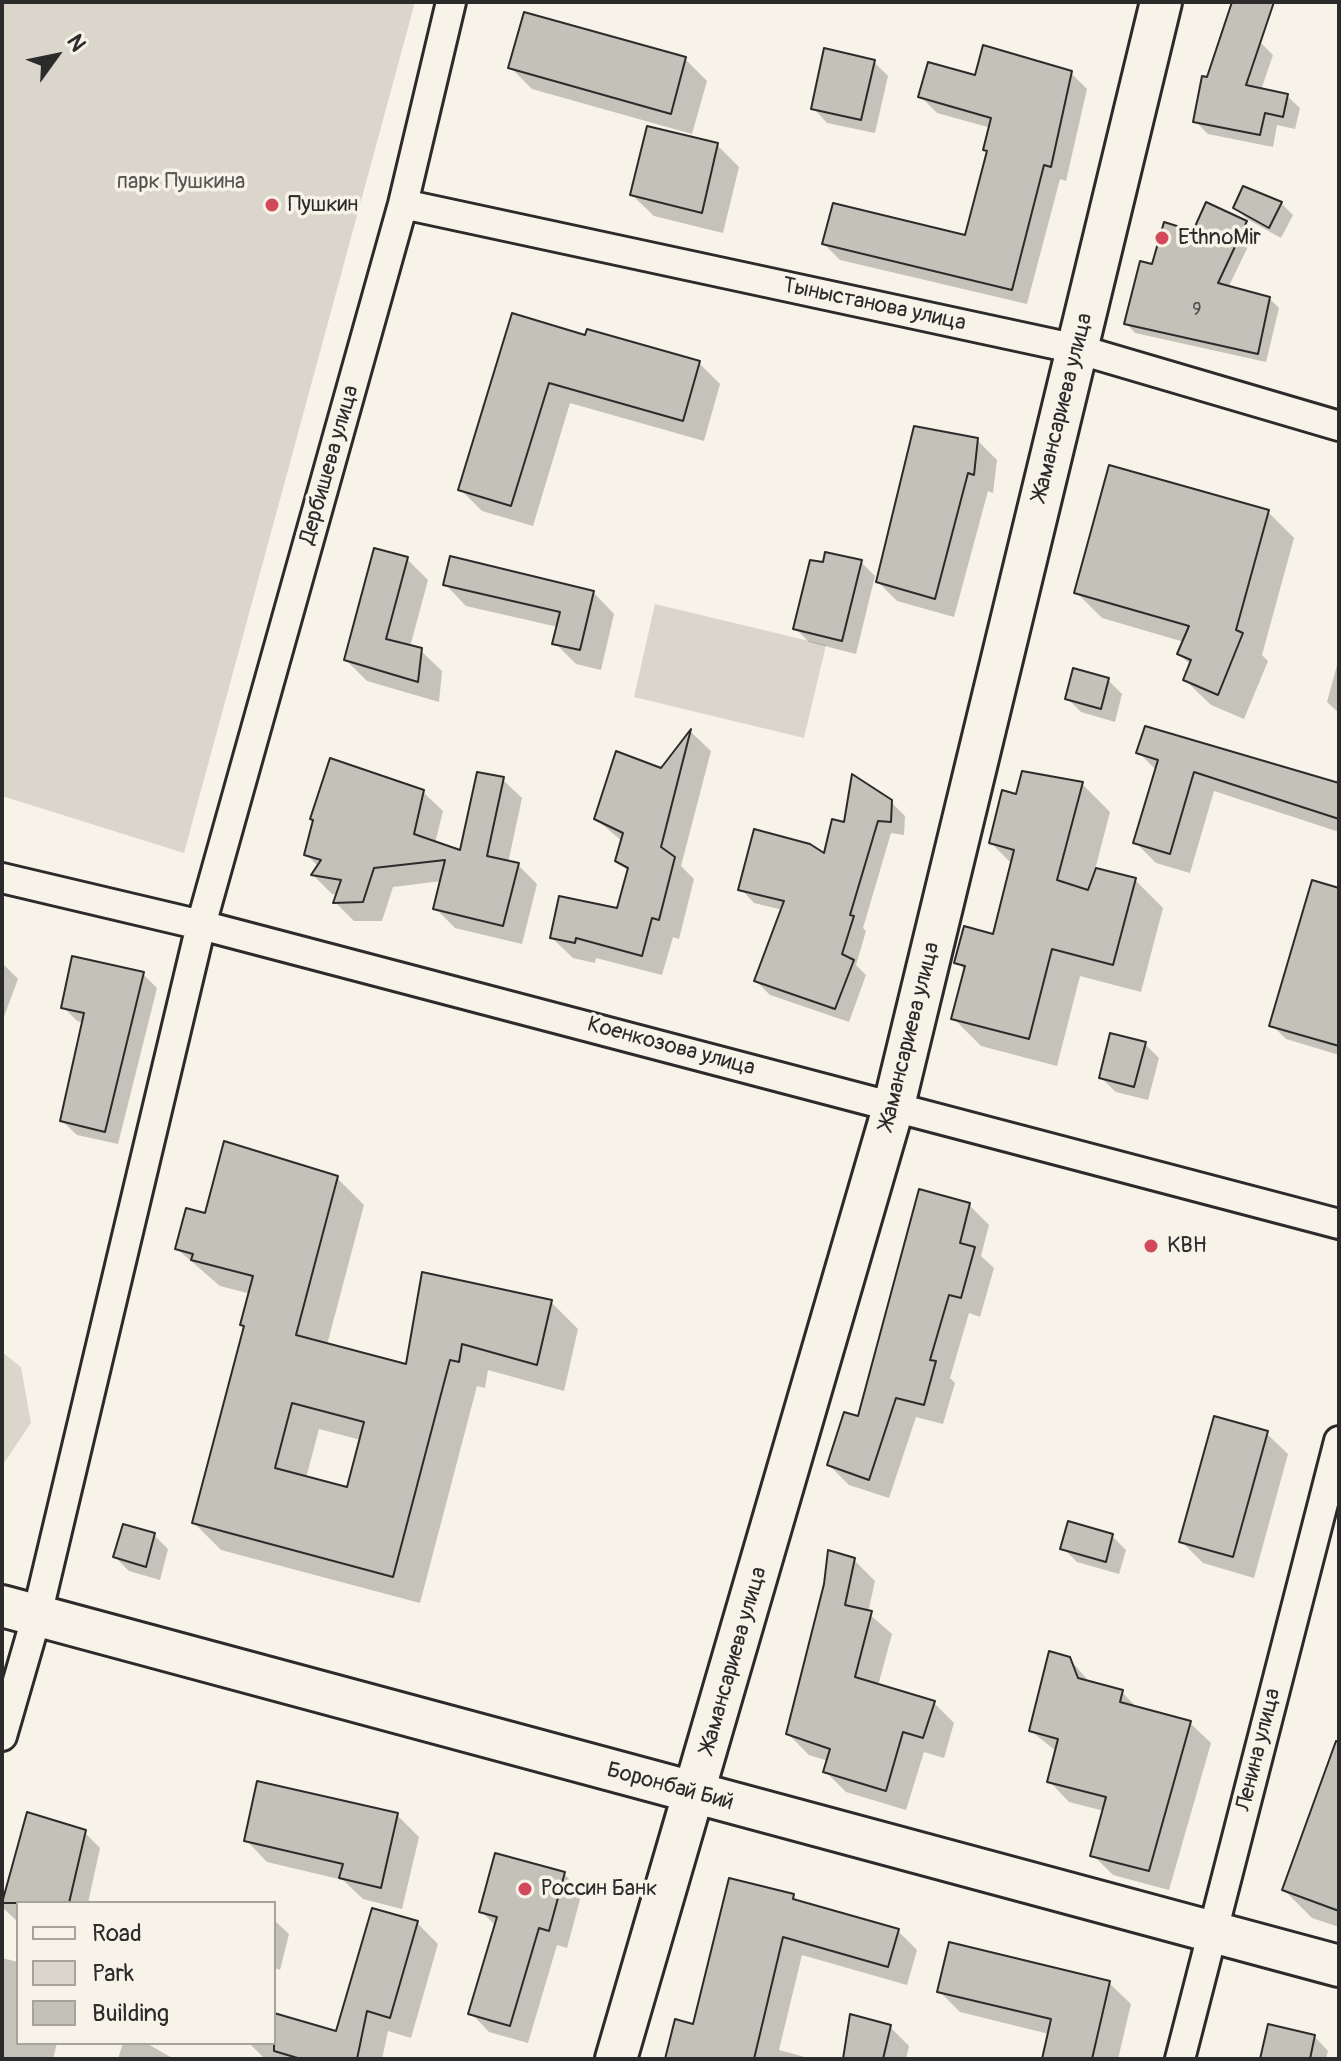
<!DOCTYPE html>
<html>
<head>
<meta charset="utf-8">
<style>
  body { margin:0 }
  #map { position:relative; width:1341px; height:2061px; overflow:hidden; background:#f7f3e8; font-family:Pangolin,sans-serif }
  canvas { display:block }
  .frame { position:absolute; inset:0; border:4px solid #2b2b2b; pointer-events:none }
  .legend { position:absolute; left:16px; top:1901px; width:260px; height:144px; box-sizing:border-box; background:#f7f3e8; border:2px solid #a5a39c; margin:0; padding:10px 14px; list-style:none; font-size:24px; color:#2b2b2b }
  .legend li { display:flex; align-items:center; gap:16px; height:40px }
  .legend b { width:40px; border:2px solid #a5a39c }
  .north { position:absolute; left:16px; top:16px; width:80px; height:80px; -webkit-text-stroke:6px #f7f3e8; paint-order:stroke; rotate:57deg; font-size:22px; font-weight:700; line-height:32px; text-align:center; color:#2b2b2b }
  .north::after { content:''; display:block; margin:auto; width:28px; height:36px; background:#2b2b2b; clip-path:polygon(50% 0,100% 100%,50% 72%,0 100%) }
</style>
</head>
<body>
<div id="map">
<canvas width="1341" height="2061"></canvas>
<div class="frame"></div>
<ul class="legend">
<li><b style="height:10px;background:#f7f3e8"></b>Road</li>
<li><b style="height:22px;background:#dad6cc"></b>Park</li>
<li><b style="height:22px;background:#c4c1b9"></b>Building</li>
</ul>
<div class="north">N</div>
</div>
<script>
const context = document.querySelector('canvas').getContext('2d');
context.lineJoin = 'round';
function paint(path, color) {
  context.fillStyle = color;
  context.fill(path, 'evenodd');
}
function trace(path, color, width, dash) {
  context.strokeStyle = color;
  context.lineWidth = width;
  context.lineCap = dash ? 'butt' : 'round';
  context.setLineDash(dash || []);
  context.stroke(path);
}
function drawText(font, color, halo, rows, align = 'center') {
  context.font = font + ' Pangolin,sans-serif';
  context.lineWidth = 7;
  context.setLineDash([]);
  context.textBaseline = 'middle';
  context.strokeStyle = halo;
  context.fillStyle = color;
  for (const [text, x, y, turn = 0] of rows) {
    context.save();
    context.translate(x, y);
    context.rotate((+turn || 0) * Math.PI / 180);
    context.textAlign = isNaN(turn) ? turn : align;
    if (halo) context.strokeText(text, 0, 0);
    context.fillText(text, 0, 0);
    context.restore();
  }
}
const green = new Path2D(`
  M2 2H415L184 853 2 796Z
  M655 604 826 645 804 738 634 697Z
  M2 1352 21 1367 31 1423 2 1466Z`);
const shadow = new Path2D(`
  M1260 42 1273 55 1261 90 1287 96 1300 108 1295 129 1277 125 1273 147 1208 134 1195 121 1208 79Z
  M685 59 707 81 692 134 532 89 510 67Z
  M874 62 888 76 875 133 827 123 813 108Z
  M1071 73 1087 89 1066 181 1060 179 1027 304 840 260 824 244 967 238 989 153 991 128 937 113 921 97 976 78Z
  M717 145 739 167 723 233 654 216 632 195Z
  M1281 203 1293 215 1281 238 1247 219 1235 208Z
  M1246 223 1255 232 1228 288 1269 298 1279 308 1266 362 1135 333 1126 323 1153 267Z
  M586 338 699 363 720 384 704 441 570 403 533 526 482 511 461 490Z
  M977 440 997 460 993 493 988 491 954 617 897 601 878 582Z
  M1268 512 1294 538 1262 655 1268 661 1244 719 1211 705 1185 680 1191 665 1179 654 1184 642 1102 618 1076 592Z
  M407 559 428 580 410 647 420 650 442 671 439 702 367 681 346 660Z
  M861 562 875 576 856 654 809 642 795 628 824 565Z
  M445 584 593 592 614 614 601 670 576 664 555 643 558 627 466 606Z
  M1339 658V713L1327 702Z
  M1108 680 1122 694 1115 722 1081 712 1067 698Z
  M691 732 711 751 681 866 694 879 679 939 673 937 662 975 596 958 595 963 573 958 552 938 619 910 629 872 617 860 623 842 596 819 661 770Z
  M1138 752 1336 784 1339 770V832L1214 791 1190 873 1156 863 1136 843 1157 771Z
  M502 779 522 798 508 863 518 865 537 884 522 944 455 928 435 908 442 881 393 887 382 921H354L335 902 338 895 332 894 313 875 319 867 306 854 423 792 443 811 435 843 462 853Z
  M1082 784 1110 812 1095 870 1135 880 1163 908 1141 992 1080 976 1057 1066 981 1046 953 1018 966 971 957 962 994 936 1013 865 991 843 1017 796Z
  M891 802 905 816 904 835 891 833 863 928 866 931 856 965 866 975 849 1022 770 995 756 981 783 910 754 903 741 889 825 857 846 824Z
  M1339 891V1055L1286 1039 1272 1025Z
  M2 963 18 979 2 1022Z
  M143 974 157 988 118 1144 77 1135 62 1121 84 1023 77 1021 63 1007Z
  M1145 1044 1159 1058 1148 1100 1116 1092 1101 1078Z
  M337 1178 364 1205 327 1345 408 1367 551 1302 578 1329 564 1391 488 1370 485 1388 477 1386 420 1603 221 1550 194 1523 246 1327 251 1294 220 1286 177 1249 206 1216ZM319 1429 361 1440 348 1489 306 1478Z
  M969 1205 989 1225 981 1256 994 1268 980 1317 969 1313 950 1378 955 1383 943 1424 916 1417 889 1498 849 1485 829 1465 859 1419Z
  M1266 1433 1288 1454 1254 1578 1203 1563 1182 1542Z
  M154 1535 168 1549 160 1580 129 1571 115 1557Z
  M1112 1536 1126 1550 1119 1574 1077 1562 1063 1548Z
  M854 1560 875 1581 868 1613 892 1634 878 1686 934 1703 954 1723 944 1758 924 1752 906 1810 846 1792 825 1771 828 1761 809 1755 788 1734Z
  M1069 1658 1091 1684 1122 1692 1138 1709 1190 1723 1211 1743 1169 1890 1113 1875 1093 1855 1104 1811 1069 1802 1049 1781 1057 1752 1031 1731Z
  M28 1814 84 1832 100 1848 88 1903H18V1922L2 1907V1901Z
  M397 1815 419 1837 402 1909 363 1899 343 1880 267 1862 246 1840Z
  M1339 1854V1927L1312 1918 1284 1890Z
  M564 1874 582 1892 567 1948 557 1945 528 2043 489 2032 471 2013 497 1927 482 1912Z
  M793 1896 801 1904 898 1931 917 1950 907 1985 802 1955 779 2050 812 2059H667Z
  M274 1920 289 1934 280 1970 274 1968Z
  M417 1923 438 1944 411 2038 388 2031 382 2059H265L249 2043H274V2016L338 2034Z
  M2 1958 18 1962V2043H57L53 2059H2Z
  M1109 1983 1131 2004 1118 2059H1044L1049 2034 960 2012 939 1991Z
  M890 2027 909 2046 906 2059H845Z
  M1314 2036 1328 2051 1326 2059H1262Z
  M123 2043H146L174 2059H118Z`);
const building = new Path2D(`
  M1232 2H1274L1246 85 1288 94 1283 117 1265 113 1260 135 1193 122 1202 76 1207 77Z
  M524 12 686 57 671 114 508 68Z
  M983 45 1072 71 1051 167 1044 165 1012 290 822 244 833 203 965 235 987 151 983 150 991 118 918 97 928 62 975 75Z
  M824 48 875 60 861 120 811 109Z
  M647 126 718 143 702 213 630 195Z
  M1243 186 1282 202 1269 228 1233 208Z
  M1206 202 1247 221 1218 283 1270 297 1258 354 1124 324 1140 261 1152 264 1164 222 1193 231Z
  M512 313 585 335 587 329 700 361 683 421 549 383 511 506 458 490Z
  M914 426 978 438 974 475 968 473 935 599 876 582Z
  M1109 465 1269 510 1236 630 1243 633 1218 695 1183 680 1191 660 1177 654 1189 626 1074 593Z
  M374 548 408 557 386 639 422 648 418 682 344 660Z
  M825 552 862 560 842 641 793 629 810 560 823 562Z
  M450 556 594 591 580 650 552 644 560 612 443 585Z
  M1073 668 1109 678 1101 709 1065 699Z
  M1145 726 1339 783V819L1194 772 1170 854 1133 843 1158 760 1136 753Z
  M691 729 661 847 675 857 659 920 652 918 642 956 576 938 575 943 550 938 559 896 617 908 628 868 615 861 623 833 594 819 616 751 661 768Z
  M330 758 424 790 414 834 460 850 477 772 504 777 487 856 519 863 503 926 433 909 445 860 374 868 363 902 333 903 341 880 311 875 321 860 304 855 313 820 310 819Z
  M1022 771 1083 782 1057 880 1088 890 1096 868 1136 878 1113 965 1052 949 1029 1039 951 1019 965 966 954 963 964 926 993 934 1014 850 989 843 1002 790 1016 794Z
  M852 774 892 800 891 822 878 821 850 915 854 916 842 954 854 960 835 1009 754 981 784 901 738 890 754 829 810 844 824 853 832 819 844 822Z
  M1312 880 1339 888V1046L1269 1026Z
  M72 956 144 972 105 1132 60 1121 84 1013 61 1008Z
  M1110 1033 1146 1042 1134 1087 1099 1078Z
  M224 1141 338 1176 296 1335 406 1364 422 1272 552 1300 537 1365 462 1344 459 1362 450 1360 393 1577 192 1523 244 1326 240 1325 253 1276 191 1260 193 1254 175 1249 186 1208 205 1213ZM292 1403 364 1422 347 1487 275 1468Z
  M919 1189 970 1203 960 1243 975 1247 961 1298 949 1295 930 1360 936 1361 924 1405 896 1398 869 1480 827 1465 844 1412 858 1416Z
  M1214 1416 1268 1431 1233 1557 1179 1542Z
  M1068 1521 1113 1534 1106 1562 1060 1549Z
  M123 1524 155 1533 146 1567 113 1557Z
  M828 1550 855 1558 845 1605 872 1611 855 1677 935 1701 923 1738 903 1732 886 1791 823 1772 830 1749 786 1734 824 1584Z
  M1049 1651 1070 1657 1078 1678 1123 1690 1120 1702 1191 1721 1149 1871 1090 1856 1106 1797 1047 1782 1058 1739 1029 1731Z
  M1336 1741 1339 1742V1911L1282 1890Z
  M257 1781 398 1813 381 1888 339 1878 343 1864 244 1841Z
  M27 1812 86 1830 69 1903H2Z
  M495 1853 565 1872 549 1931 539 1928 510 2026 468 2014 497 1917 479 1912Z
  M729 1878 794 1894 793 1899 899 1929 888 1967 783 1937 754 2059H665L675 2019 693 2024Z
  M372 1908 418 1921 390 2018 367 2011 357 2059H301L274 2051V2013L336 2031Z
  M949 1942 1110 1981 1092 2059H1042L1051 2019 937 1992Z
  M850 2014 891 2025 883 2059H843Z
  M1268 2024 1315 2035 1310 2059H1260Z`);
const street = new Path2D(`
  M403 204 1077 349 1339 426
  M2 878 201 925 1339 1224
  M2 1736 37 1615 201 925 403 204 451 2
  M1180 2059 1339 1441`);
const secondary = new Path2D(`
  M2 1606 1339 1966
  M616 2059 894 1105 1161 2`);
const markers = [
  [272,205,8,"#d1495b"],
  [1162,238,8,"#d1495b"],
  [1151,1246,8,"#d1495b"],
  [525,1889,8,"#d1495b"]
];
const numberNames = [
  ["9",1197,310]
];
const parkNames = [
  ["парк Пушкина",181,182]
];
const poiNames = [
  ["Пушкин",288,205],
  ["EthnoMir",1178,238],
  ["KBH",1167,1246],
  ["Россин Банк",541,1889]
];
const streetNames = [
  ["Тыныстанова улица",874,305,12],
  ["Жамансариева улица",1063,407,-76],
  ["Дербишева улица",330,465,-74],
  ["Жамансариева улица",910,1036,-76],
  ["Коенкозова улица",671,1047,15],
  ["Жамансариева улица",734,1660,-74],
  ["Ленина улица",1259,1750,-76],
  ["Боронбай Бий",670,1787,15]
];
paint(green, '#dad6cc');
paint(shadow, '#0003');
paint(building, '#c4c1b9');
trace(building, '#2b2b2b', 2);
trace(street, '#2b2b2b', 34);
trace(secondary, '#2b2b2b', 46);
trace(street, '#f7f3e8', 28);
trace(secondary, '#f7f3e8', 40);
for (const [x, y, r, color] of markers) {
  const dot = new Path2D();
  dot.arc(x, y, r, 0, 2 * Math.PI);
  context.fillStyle = color;
  context.fill(dot);
  trace(dot, '#f7f3e8', 3);
}
drawText('18px', '#51504e', null, numberNames);
drawText('22px', '#575653', '#f7f3e8', parkNames);
drawText('22px', '#2b2b2b', '#f7f3e8', poiNames, 'left');
drawText('22px', '#2b2b2b', '#f7f3e8', streetNames);
</script>
</body>
</html>
